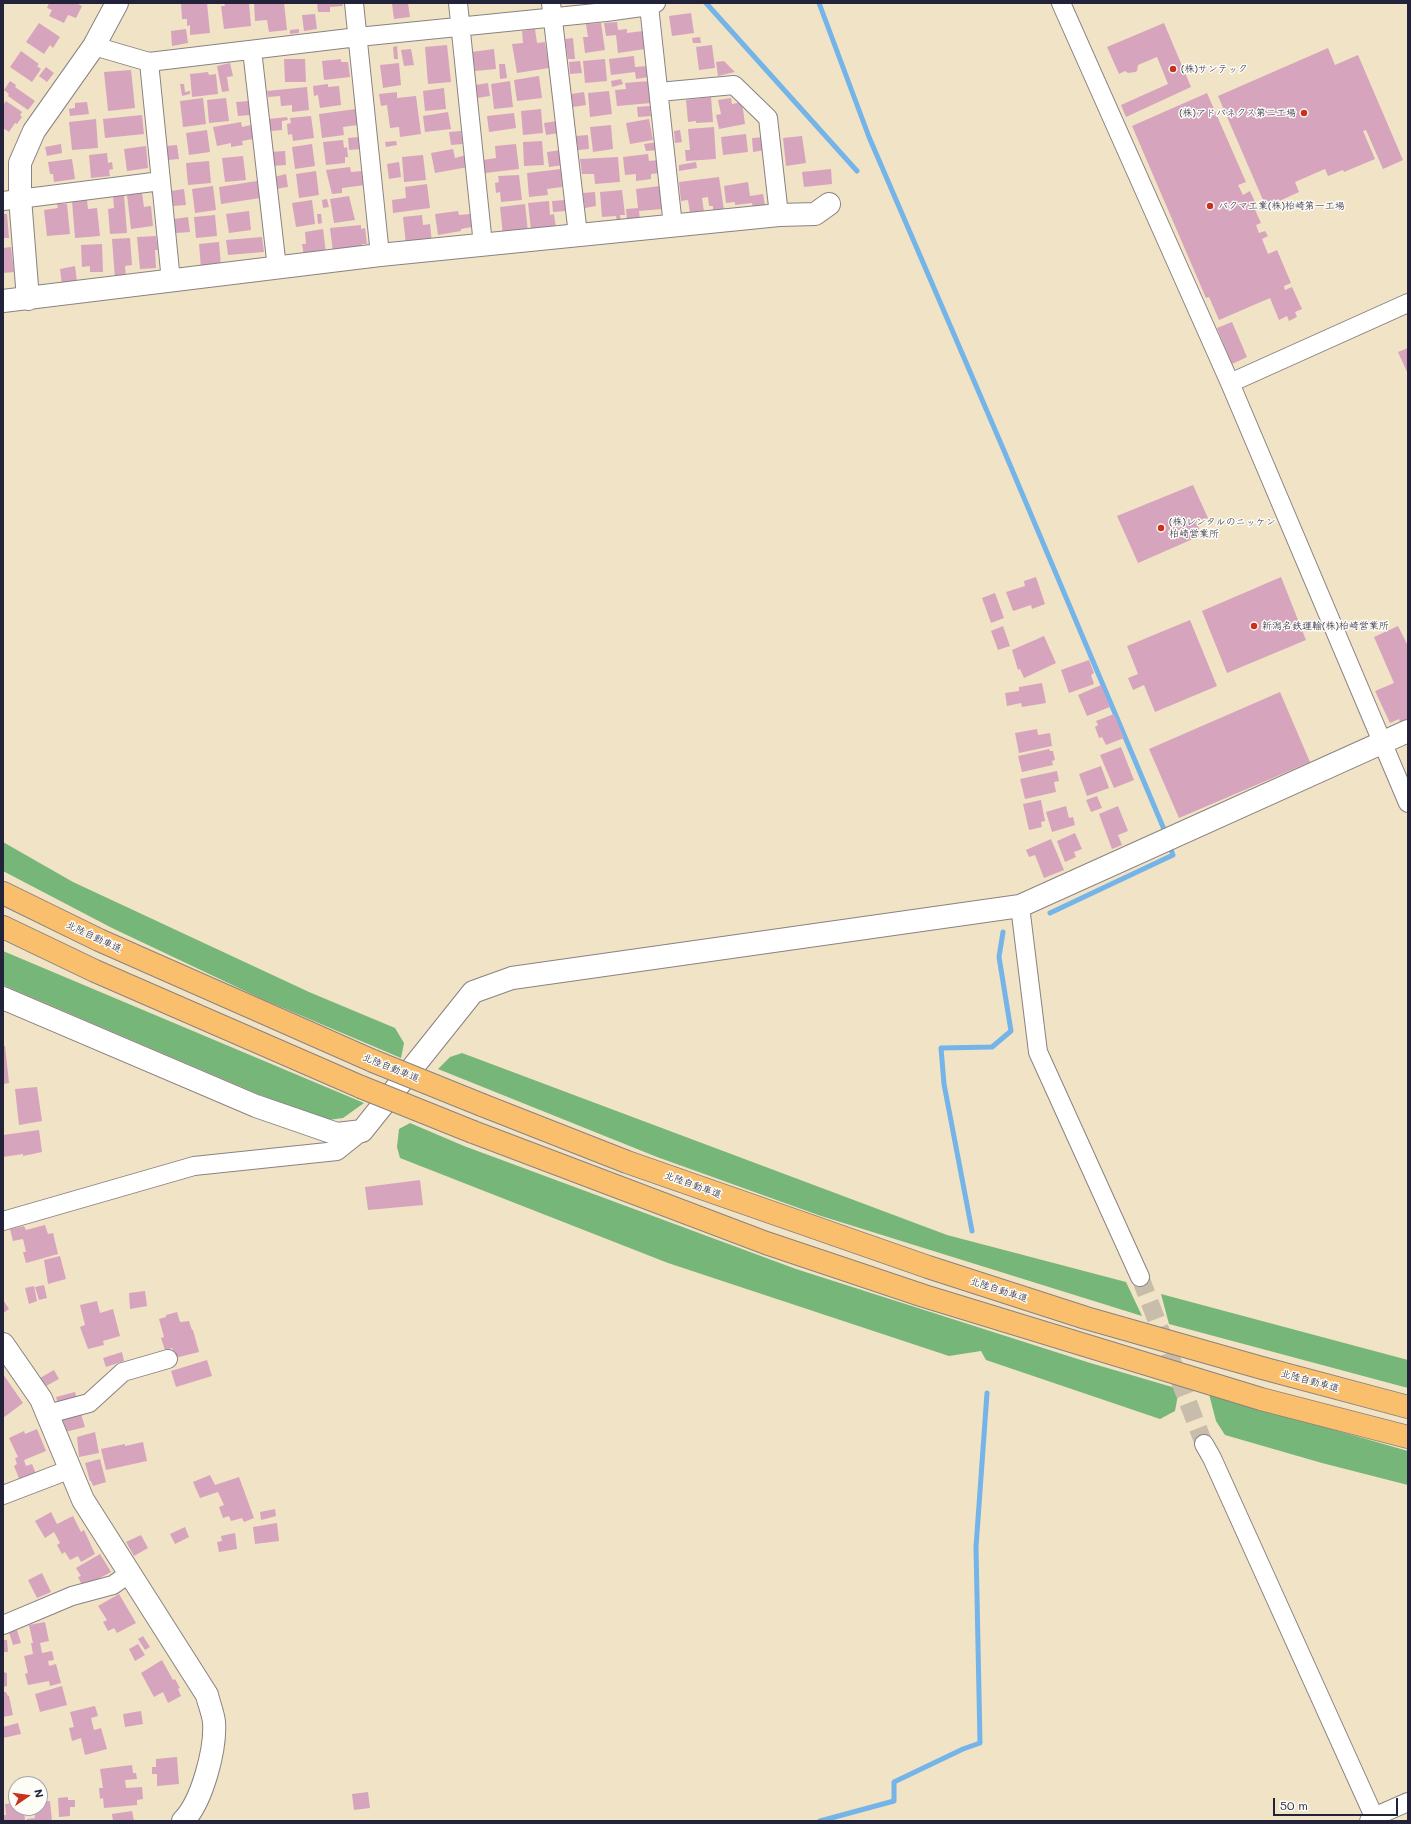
<!DOCTYPE html>
<html>
<head>
<meta charset="utf-8">
<style>
  body { margin:0 }
  #map { position:relative; width:1411px; height:1824px; overflow:hidden; background:#f1e3c6; font-family:Mali,sans-serif }
  canvas { display:block }
  .frame { position:absolute; inset:0; border:4px solid #22223b; pointer-events:none }
  .north { position:absolute; left:8px; top:1776px; width:40px; height:40px; box-sizing:border-box; background:#fdfcf7; border:1px solid #a5a5ac; border-radius:50%; rotate:77deg; font-size:11px; font-weight:700; line-height:16px; text-align:center; color:#22223b }
  .north::after { content:''; display:block; margin:auto; width:14px; height:18px; background:#c8321e; clip-path:polygon(50% 0,100% 100%,50% 72%,0 100%) }
  .scale { position:absolute; left:1273px; top:1798px; width:125px; height:18px; box-sizing:border-box; border:2px solid #22223b; border-top:0; padding-left:5px; font-size:12px; line-height:14px; white-space:nowrap; color:#22223b; -webkit-text-stroke:3px #fdfcf7; paint-order:stroke }
</style>
</head>
<body>
<div id="map">
<canvas width="1411" height="1824"></canvas>
<div class="frame"></div>
<div class="north">N</div>
<div class="scale">50 m</div>
</div>
<script>
const context = document.querySelector('canvas').getContext('2d');
context.lineJoin = 'round';
function paint(path, color) {
  context.fillStyle = color;
  context.fill(path, 'evenodd');
}
function trace(path, color, width, dash) {
  context.strokeStyle = color;
  context.lineWidth = width;
  context.lineCap = dash ? 'butt' : 'round';
  context.setLineDash(dash || []);
  context.stroke(path);
}
function drawText(font, color, halo, rows, align = 'center') {
  context.font = font + ' Mali,"Klee One",sans-serif';
  context.lineWidth = 3;
  context.setLineDash([]);
  context.textBaseline = 'middle';
  context.strokeStyle = halo;
  context.fillStyle = color;
  for (const [text, x, y, turn = 0] of rows) {
    context.save();
    context.translate(x, y);
    context.rotate((+turn || 0) * Math.PI / 180);
    context.textAlign = isNaN(turn) ? turn : align;
    if (halo) context.strokeText(text, 0, 0);
    context.fillText(text, 0, 0);
    context.restore();
  }
}
const forest = new Path2D(`
  M3 842 73 882 309 992 395 1028 404 1043 401 1058 262 999 112 928 3 871Z
  M3 951 364 1103 343 1118 328 1120 277 1102 3 985Z
  M462 1053 947 1235 1126 1282 1142 1316 821 1216 657 1157 438 1069 450 1057Z
  M410 1123 464 1146 796 1269 1087 1362 1179 1389 1175 1411 1160 1419 986 1360 981 1351 949 1356 668 1263 400 1158 397 1147 399 1129Z
  M1161 1294 1408 1360V1388L1169 1324Z
  M1209 1394 1408 1451V1485L1322 1463 1225 1435 1216 1421Z`);
const stream = new Path2D(`
  M706 3 857 171
  M819 3 869 137 1005 453 1166 834
  M1050 913 1173 855 1169 844
  M972 1231 944 1084 941 1048 992 1047 1011 1031 999 957 1003 932
  M820 1821 894 1801V1782L963 1749 980 1743 976 1547 987 1393`);
const building = new Path2D(`
  M49 3H76L82 6 76 18 68 15 64 23 49 16 52 10 47 8Z
  M181 3H207L210 33 190 35V25L187 26V19H182Z
  M224 3H249L251 26 224 29 221 6H225Z
  M254 3H284L287 30 269 32 267 20 255 21Z
  M317 3H342L343 6 330 7V12H318Z
  M408 3 410 17 394 19 392 4Z
  M691 13 694 33 672 36 669 16Z
  M315 14 317 29 304 31 302 15Z
  M617 22 618 30 627 29V33L643 31 645 49 618 53 616 35 606 36 604 23Z
  M39 23 60 37 53 48 50 45 44 54 26 42Z
  M601 23 605 50 585 53 583 37H588L586 24Z
  M1164 23 1191 87 1126 117 1121 105 1168 84 1157 57 1138 65 1137 71 1135 72 1128 73 1125 71 1119 74 1107 47Z
  M186 29 188 43 172 46 171 31Z
  M299 29V33L290 34V30Z
  M535 29 537 43 545 42 549 68 517 73 512 44 523 43 522 31Z
  M700 37 701 43H693L692 38Z
  M573 38 575 59H568L565 39Z
  M447 45 451 82 428 84 425 47Z
  M712 45 715 68 699 70 696 47Z
  M397 46 398 59H394L393 47Z
  M1328 48 1335 65 1358 55 1403 160 1383 169 1366 130 1363 131 1375 159 1344 172 1343 170 1328 176 1325 169 1295 182 1299 192 1266 207 1218 96Z
  M411 49 414 65 404 66 401 50Z
  M494 49 496 69 475 71 472 52Z
  M21 51 39 64 37 66 41 69 32 82 10 67Z
  M634 56 635 67 648 66 649 77 636 79 635 72 611 75 609 59Z
  M284 59H305L306 82H285Z
  M341 59V62H348L350 77 324 80 322 61Z
  M605 59 607 81 585 83 583 61Z
  M580 61 582 73 570 74 569 62Z
  M724 61 735 72 718 76 716 62Z
  M230 63 233 76 227 77 229 91 222 92 217 66Z
  M399 63 401 85 383 88 380 65Z
  M499 64H505L507 78 500 79Z
  M46 67 54 73 47 82 39 76Z
  M131 70 135 108 108 111 104 72Z
  M208 72 209 75 216 74 218 94 192 97 190 74Z
  M539 76 542 98 517 101 514 80Z
  M621 79 623 84 612 87 611 81Z
  M10 81 16 85 15 87 35 101 28 110 8 96 9 94 4 90Z
  M510 81 513 107 494 109 491 84Z
  M649 81 651 103 617 106 615 90 626 89 625 83Z
  M488 83 490 96 477 98 475 85Z
  M180 84H184L185 92 190 91V94L182 96Z
  M328 84V87L339 86 341 105 320 108 318 95 314 96 313 86Z
  M307 87 309 110 292 112V105L281 106 280 96 268 97 267 91Z
  M444 88 446 109 425 111 423 91Z
  M609 91 612 114 590 117 588 93Z
  M397 92V98L416 96 421 134 400 137 399 127 390 128 387 105 381 106 379 94Z
  M584 92 586 105 573 107 571 94Z
  M1207 93 1246 182 1238 185 1243 195 1250 191 1255 202 1252 203 1261 223 1256 225 1259 233 1265 231 1268 236 1262 239 1268 254 1277 250 1291 283 1284 286 1285 290 1292 287 1302 309 1295 312 1297 317 1289 321 1287 316 1279 320 1270 298 1219 320 1209 297 1206 298 1132 126Z
  M711 97 713 122 696 123V121L688 122 686 100Z
  M203 98 206 124 183 127 180 101Z
  M226 98 229 121 209 123 207 100Z
  M731 98 732 104 742 102 745 124 719 129 716 115 721 114 718 100Z
  M6 101 22 112 20 115 22 117 17 124 15 123 9 132 3 128V105Z
  M248 101 250 115 238 116 236 102Z
  M87 102 89 114 70 116 69 109 75 108V103Z
  M650 106 651 116 638 117 637 107Z
  M356 109 358 125 343 127 344 135 322 138 319 114Z
  M541 109 543 133 523 135 521 111Z
  M448 112 451 129 425 132 423 116Z
  M514 113 516 128 489 132 487 116Z
  M142 115 144 134 105 138 103 119Z
  M311 116 314 138 293 141 292 134 288 135 287 124 291 123 290 118Z
  M287 117 288 120 282 121V130L271 131 269 119Z
  M96 119 98 148 72 150 69 122Z
  M649 119 653 140 630 144 626 123Z
  M557 121 559 133 546 135 544 123Z
  M241 122 242 127 251 125 253 139 242 141 243 145 231 147V143L217 146 213 127Z
  M611 125 613 149 593 152 590 127Z
  M714 127 716 159 686 161 685 150H690L688 129Z
  M207 130 210 152 189 155 186 133Z
  M680 130 682 142 675 143 674 131Z
  M461 131 463 144 451 145 449 132Z
  M746 134 748 152 723 155 721 137Z
  M588 135 589 149 578 150 576 136Z
  M802 136 806 163 786 166 783 138Z
  M359 137 361 149 349 150 348 138Z
  M764 137 765 150 753 152 752 138Z
  M343 140 344 148 347 147 348 157H345V163L326 165 323 142Z
  M396 141 397 145 386 147 385 142Z
  M542 141 544 165 524 166 523 142Z
  M658 142 659 150 646 151 644 144Z
  M61 144 62 153 47 156 45 147Z
  M312 144 315 166 295 169 292 147Z
  M516 144 519 169 485 173 483 160 496 158 495 146Z
  M177 145 179 159 167 160 166 146Z
  M146 146 148 168 127 171 124 149Z
  M453 149 455 158 466 155 468 167 435 173 431 153Z
  M561 150 563 165 549 167 547 152Z
  M285 151 286 165 271 166 270 152Z
  M107 153 108 163 112 162 113 169 109 170 110 176 91 178 89 155Z
  M648 154 649 161 658 160 660 173 651 174V179L636 181V174L625 175 623 157Z
  M423 155 426 180 404 182 402 157Z
  M243 156 246 180 225 182 222 158Z
  M618 157 620 182 595 184 594 174H582L580 159Z
  M72 159 75 179 54 182 53 174H50L48 162Z
  M209 161 211 183 188 185 186 163Z
  M399 162 401 177 389 179 387 164Z
  M696 162 697 168 679 171V165Z
  M350 167 351 172 363 171 365 185 342 188V193L332 194 326 170Z
  M561 169 562 187 547 189 548 195 529 197 527 173Z
  M831 169 832 184 804 187 802 172Z
  M316 171 319 195 299 198 296 174Z
  M286 174 288 187 275 189 274 177Z
  M519 175 522 200 501 202 500 192 496 193 495 183 499 182 498 176Z
  M719 177 724 210 713 211V206H709L708 197 702 198 704 212 690 213 688 200 681 201 679 182Z
  M257 181 260 198 221 204 219 187Z
  M748 182 750 196 763 194 765 205 753 208 752 203 735 205V202L726 203 724 186Z
  M427 184 430 208 393 213 392 200 406 198 405 187Z
  M213 186 216 210 195 213 192 189Z
  M660 186 662 209 639 211 640 220 627 221 626 209 638 208 636 189Z
  M184 189 186 205 173 206 171 191Z
  M622 190 625 215H620L621 222H617L616 216 602 217 600 192Z
  M595 192 596 206 585 208 583 193Z
  M142 193 144 207 151 206 153 226 131 229 127 195Z
  M113 195H124L127 233 110 234 108 209 114 208Z
  M349 196 355 220 334 223 330 199Z
  M327 199 329 207 323 208 322 200Z
  M87 200 88 209 97 208 100 236 75 238 72 201Z
  M312 200 315 224 296 227 292 203Z
  M565 200 566 211 553 212 552 201Z
  M549 201 550 215 554 214 556 228 531 230 528 203Z
  M57 204H67L70 234 47 236 44 210 58 208Z
  M525 204 528 232 503 235 500 207Z
  M249 211 251 230 229 233 226 214Z
  M458 211 459 215 470 214 472 227 461 229V231L438 235 435 214Z
  M3 214H7L9 238H3Z
  M317 214H321L322 223 318 224Z
  M215 215 217 236 196 238 194 217Z
  M422 215 423 225 430 224 432 242 406 245 403 217Z
  M188 217 190 232 176 233 174 219Z
  M361 225V229L365 228 367 244H362V249L333 252 330 228Z
  M323 229 326 253 304 256 302 244H306L305 232Z
  M156 236 158 250H155L156 268 140 269 137 237Z
  M262 237 264 252 228 255 226 240Z
  M130 238 132 265 125 266 126 278 115 279 112 239Z
  M219 242 221 266 201 268 199 244Z
  M102 244 103 272H90V266L82 267 81 245Z
  M11 247 14 272 3 273V248Z
  M75 266 77 282 62 284 60 269Z
  M1232 322 1247 357 1232 364 1217 328Z
  M1408 348V374L1398 352Z
  M1193 485 1208 518 1196 522 1202 535 1138 563 1117 516Z
  M1036 577 1045 604 1032 609 1031 605 1013 611 1006 592 1025 586 1024 581Z
  M1281 577 1306 640 1227 673 1202 611Z
  M995 593 1004 618 991 623 982 598Z
  M1190 620 1217 686 1155 712 1144 685 1133 690 1128 678 1138 674 1127 646Z
  M1003 626 1010 646 998 650 991 631Z
  M1398 626 1408 646V719L1400 722 1399 719 1390 723 1375 691 1394 683 1374 637Z
  M1044 636 1056 663 1024 678 1020 669 1018 670 1012 650Z
  M1089 660 1094 673 1091 675 1094 684 1069 693 1061 670Z
  M1042 683 1046 703 1022 707 1021 703 1007 706 1005 693 1019 691V687Z
  M1101 685 1110 707 1087 716 1078 695Z
  M1280 692 1310 762 1179 818 1149 749Z
  M1114 714 1124 738 1106 745 1102 737 1099 738 1095 727 1098 725 1096 721Z
  M1037 729 1038 735 1050 733 1052 746 1019 753 1015 733Z
  M1121 747 1134 780 1114 788 1100 755Z
  M1049 749 1050 751H1053L1055 760 1052 761 1053 765 1022 772 1018 756Z
  M1101 766 1109 788 1087 796 1079 774Z
  M1057 771 1059 781 1054 782 1056 792 1025 799 1020 779Z
  M1097 796 1102 808 1091 812 1086 800Z
  M1041 800 1045 821 1041 822 1042 827 1029 830 1023 804Z
  M1066 806 1069 818 1073 817 1075 825 1052 832 1046 812Z
  M1118 806 1128 831 1118 835 1122 845 1112 849 1099 814Z
  M1075 833 1082 849 1074 852 1076 857 1065 862 1057 841Z
  M1051 839 1064 870 1044 878 1035 855 1029 857 1026 850Z
  M3 1046H5L9 1083 3 1084Z
  M37 1087 42 1121 19 1125 15 1089Z
  M39 1130 42 1152 23 1156V1154L3 1157V1135Z
  M420 1180 423 1205 368 1210 365 1187Z
  M45 1225 48 1234 53 1233 58 1254 26 1263 23 1252H26L23 1239 13 1241 10 1229 24 1226 26 1230Z
  M60 1256 66 1279 48 1284 44 1260Z
  M44 1285 47 1298 39 1300 35 1287Z
  M34 1286 37 1301 29 1304 25 1288Z
  M145 1291 147 1306 130 1309 129 1293Z
  M3 1300 9 1309 3 1313Z
  M97 1301 100 1313 113 1309 120 1336 103 1341 104 1345 88 1349 80 1327 85 1325 80 1305Z
  M177 1312 180 1322 189 1321 192 1330H193L199 1352 175 1358 172 1348 165 1350 161 1338 164 1337 159 1319 166 1317V1315Z
  M122 1352 124 1361 106 1367 103 1358Z
  M207 1360 212 1376 176 1387 171 1371Z
  M54 1370 59 1379 46 1386 40 1378Z
  M3 1374 23 1403 3 1418Z
  M75 1392 77 1399 58 1405 56 1397Z
  M81 1414 85 1427 65 1432 62 1419Z
  M37 1429 46 1451 24 1460 26 1466 32 1464 36 1474 20 1481 14 1466 17 1464 15 1458 18 1457 9 1438 24 1431 25 1434Z
  M95 1432 99 1453 79 1457 77 1437Z
  M143 1442 147 1461 106 1470 101 1449 125 1444V1446Z
  M100 1459 106 1482 93 1486 91 1481H90L85 1463Z
  M210 1475 215 1485 239 1477 254 1518 244 1522 242 1518 231 1521 229 1516 223 1518 219 1507 224 1505 218 1492 200 1498 193 1482Z
  M275 1509 276 1516 261 1520 260 1512Z
  M51 1512 57 1524 73 1516 81 1532 84 1530 95 1554 81 1562 78 1556 70 1560 65 1552 62 1554 57 1545 60 1543 54 1532 45 1538 35 1521Z
  M277 1523 279 1541 255 1544 253 1527Z
  M185 1527 189 1537 175 1544 170 1534Z
  M235 1533 237 1549 219 1552 217 1542 222 1541 221 1536Z
  M141 1535 148 1548 134 1556 126 1542Z
  M100 1554 111 1572 87 1585 85 1583 82 1585 78 1577 81 1576 76 1568Z
  M42 1573 51 1592 37 1598 28 1580Z
  M119 1594 136 1623 117 1633 114 1628 108 1631 103 1622 107 1620 98 1606Z
  M45 1622 49 1641 40 1643 42 1653 52 1651 54 1660 48 1661 49 1666 56 1664 61 1683 50 1686 49 1681 28 1685 25 1674 28 1673 24 1656 33 1654 31 1643H33L29 1625Z
  M17 1630 21 1643 13 1645 9 1632Z
  M143 1636 150 1647 145 1650 138 1639Z
  M3 1640H7L8 1652H3Z
  M138 1644 145 1655 135 1661 129 1649Z
  M162 1660 173 1680 175 1679 180 1688 178 1689 181 1696 168 1703 163 1692 154 1697 141 1673Z
  M3 1672 7 1673V1686L3 1687Z
  M62 1686 67 1705 40 1712 35 1694Z
  M3 1692H6L8 1696H9L13 1715 3 1717Z
  M95 1706 98 1716 91 1718 94 1730 101 1728 107 1749 85 1755 81 1738 72 1741 69 1728 74 1727 70 1712Z
  M141 1711 143 1724 125 1727 123 1714Z
  M18 1723 21 1734 3 1738V1727Z
  M177 1757 179 1784 157 1786V1774H152V1767H156V1759Z
  M132 1765 133 1773H136L137 1779 125 1780 126 1788 142 1787 143 1799 137 1800V1805L104 1808 103 1798 100 1799 99 1788H103L100 1769Z
  M368 1792 370 1808 354 1810 352 1794Z
  M68 1797V1800H75V1807H70V1816L59 1817 58 1798Z
  M50 1801 52 1821H27V1819L35 1818 34 1808H40V1802Z
  M16 1803V1808H24L25 1821H4V1815H6L5 1804Z
  M132 1811 134 1821H113L112 1814Z`);
const minorTunnel = new Path2D(`
  M1140 1277 1204 1444`);
const minor = new Path2D(`
  M354 3 380 255
  M458 3 483 245
  M551 3 578 235
  M1061 3 1230 383 1408 803
  M649 6 673 226
  M94 46 149 62 358 37 606 12 649 6 656 3
  M252 50 277 268
  M149 62 171 281
  M659 92 734 85 768 118 779 215
  M3 201 161 181
  M1230 383 1408 303
  M1020 906 1038 1052 1140 1277
  M3 1221 194 1166 337 1151 362 1131
  M48 1414 89 1403 123 1372 168 1359
  M1204 1444 1212 1458 1376 1821
  M3 1495 71 1469
  M3 1625 72 1596 113 1585 130 1573
  M1369 1821 1374 1817 1408 1802`);
const tertiary = new Path2D(`
  M28 299 20 198V163L34 131 94 46 117 3
  M3 301 380 255 779 215 815 214 829 204
  M3 998 256 1106 337 1134 362 1131 473 992 512 978 1020 906 1408 731
  M3 1344 41 1399 83 1500 207 1695C209 1704 213 1713 214 1722 216 1749 202 1802 183 1821`);
const motorway = new Path2D(`
  M3 893 99 940 373 1061
  M3 927 95 971 361 1087
  M482 1105 627 1162 928 1267 1086 1318 1262 1368 1408 1407
  M473 1132 766 1243 924 1296 1261 1399 1408 1437`);
const motorwayBridge = new Path2D(`
  M373 1061 482 1105
  M361 1087 473 1132`);
const markers = [
  [1173,69,4,"#c8321e"],
  [1304,113,4,"#c8321e"],
  [1210,206,4,"#c8321e"],
  [1161,528,4,"#c8321e"],
  [1254,626,4,"#c8321e"]
];
const poiNames = [
  ["(株)サンテック",1181,69],
  ["(株)アドバネクス第二工場",1296,113,"right"],
  ["バクマ工業(株)柏崎第一工場",1218,206],
  ["(株)レンタルのニッケン",1169,522],
  ["柏崎営業所",1169,534],
  ["新潟名鉄運輸(株)柏崎営業所",1262,626]
];
const streetNames = [
  ["北陸自動車道",94,937,25],
  ["北陸自動車道",391,1068,22],
  ["北陸自動車道",693,1185,20],
  ["北陸自動車道",999,1290,18],
  ["北陸自動車道",1310,1381,15]
];
paint(forest, '#76b678');
trace(stream, '#74b4e8', 5);
paint(building, '#d7a4bd');
trace(minorTunnel, '#c8bcaa', 18, [18, 9]);
trace(minor, '#8a8280', 20);
trace(tertiary, '#8a8280', 24);
trace(motorway, '#8a8280', 24);
trace(minor, '#fff', 18);
trace(tertiary, '#fff', 22);
trace(motorway, '#f9bf6c', 22);
trace(motorwayBridge, '#8a8280', 24, []);
trace(motorwayBridge, '#f9bf6c', 22);
for (const [x, y, r, color] of markers) {
  const dot = new Path2D();
  dot.arc(x, y, r, 0, 2 * Math.PI);
  context.fillStyle = color;
  context.fill(dot);
  trace(dot, '#fdfcf7', 1.5);
}
drawText('10px', '#22223b', '#fdfcf7', poiNames, 'left');
drawText('10px', '#22223b', '#fdfcf7', streetNames);
</script>
</body>
</html>
